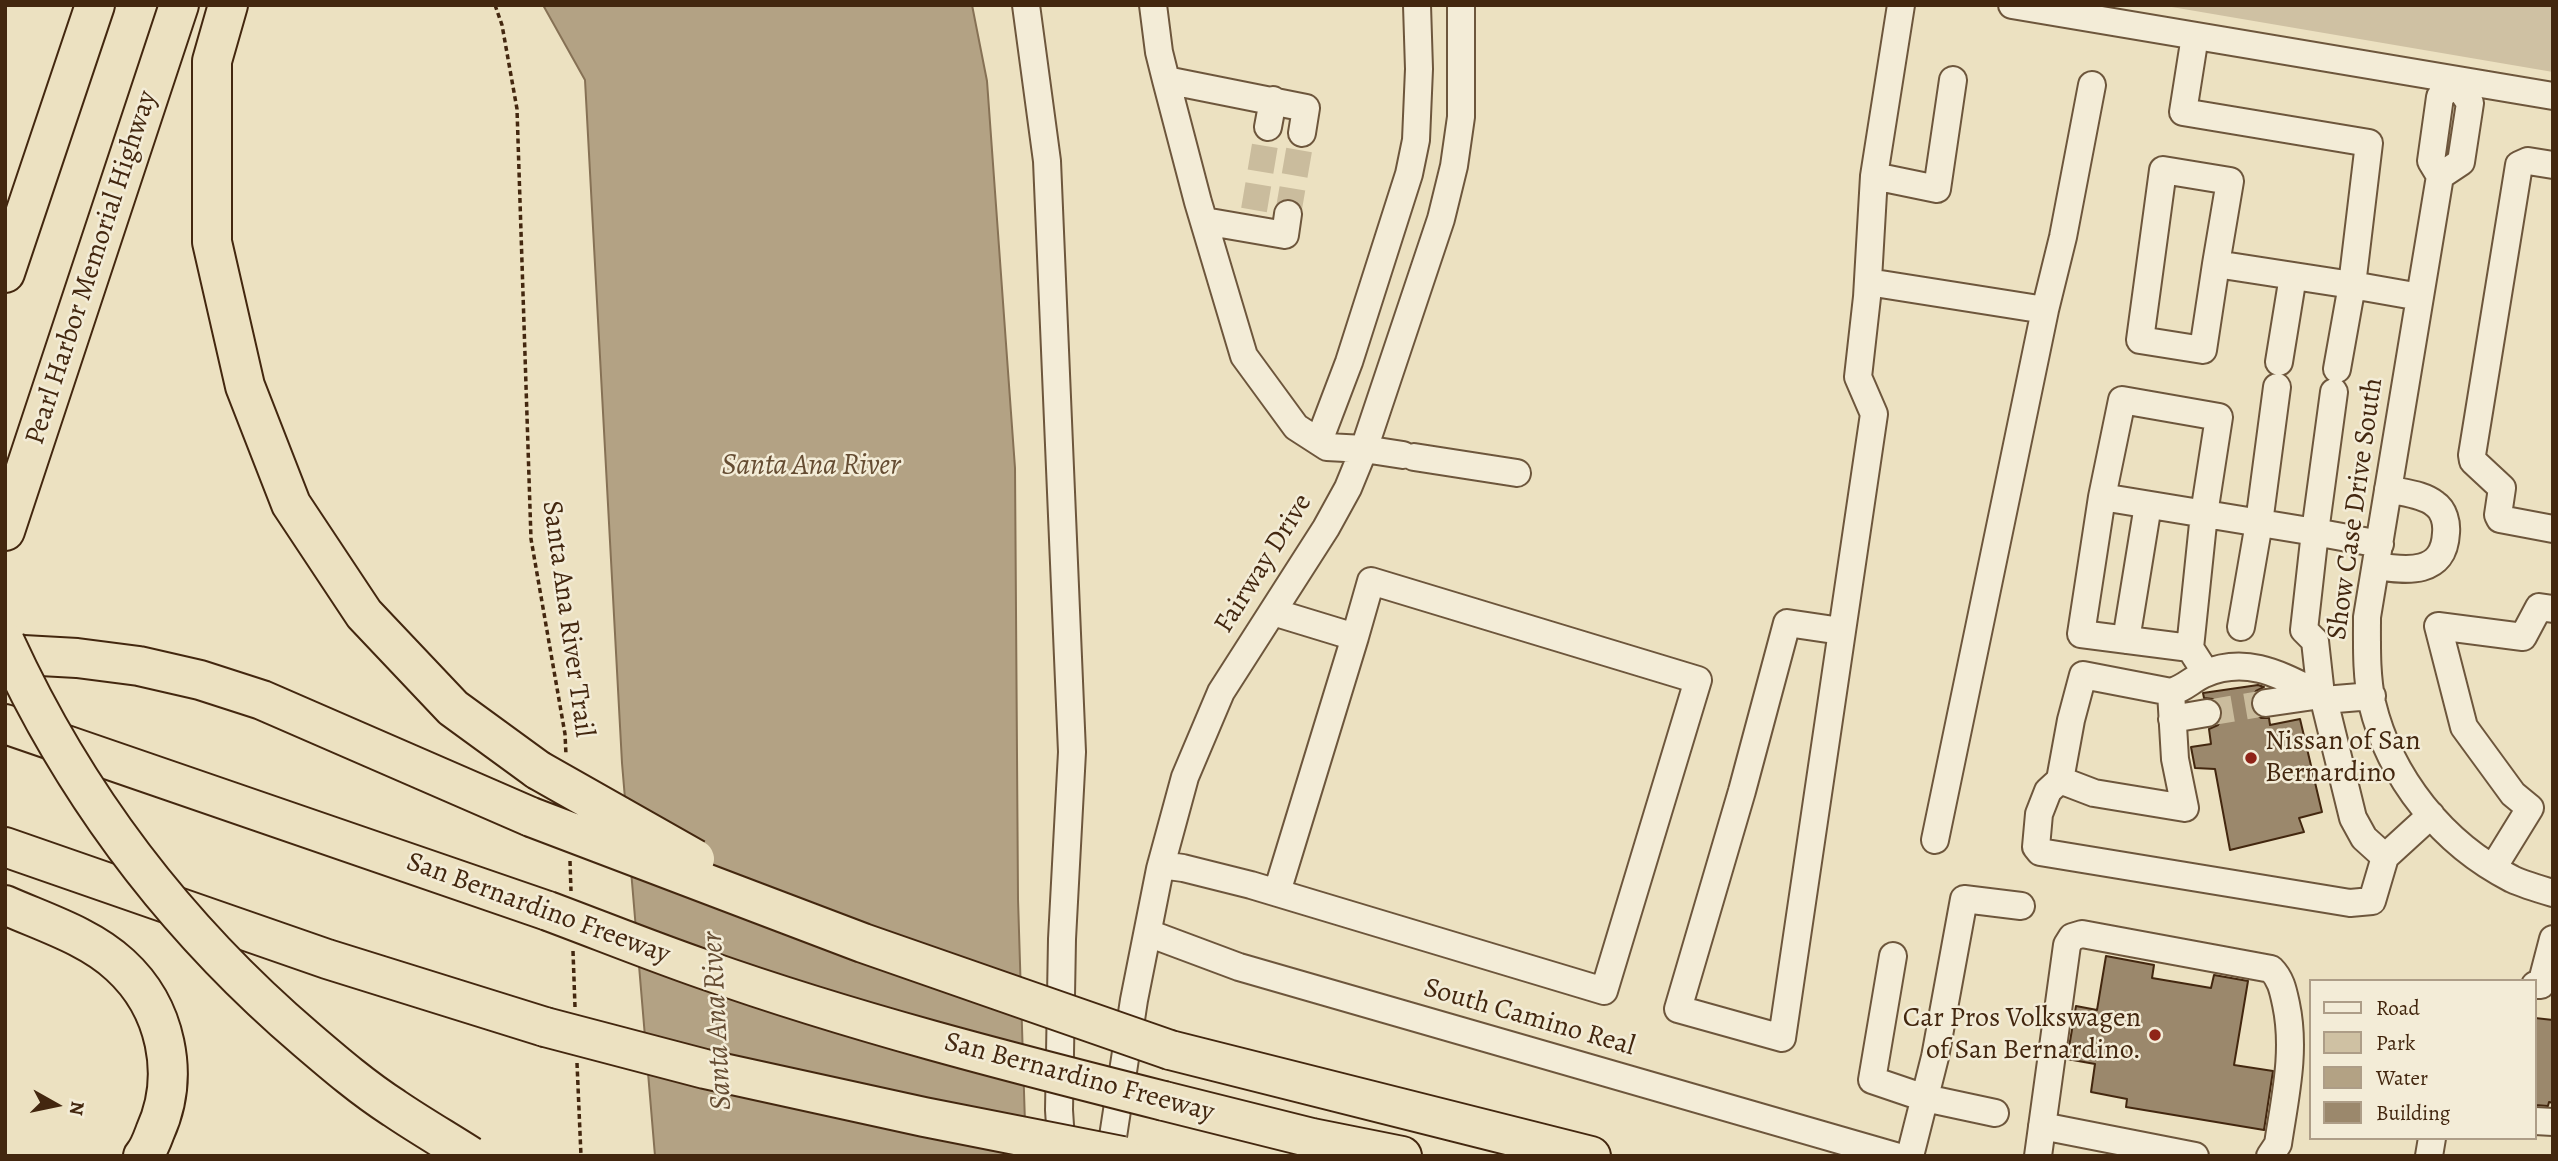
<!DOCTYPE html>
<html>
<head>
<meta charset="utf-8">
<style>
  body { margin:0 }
  #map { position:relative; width:2558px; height:1161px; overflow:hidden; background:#ece1c1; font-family:Alegreya,serif }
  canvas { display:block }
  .frame { position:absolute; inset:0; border:7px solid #43270f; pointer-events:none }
  .legend { position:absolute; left:2309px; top:979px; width:228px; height:161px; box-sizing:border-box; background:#f3ecd7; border:2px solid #ad9d87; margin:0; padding:9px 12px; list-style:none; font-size:21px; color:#43270f }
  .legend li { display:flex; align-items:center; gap:14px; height:35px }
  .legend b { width:35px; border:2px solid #ad9d87 }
  .north { position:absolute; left:21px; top:1070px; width:70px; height:70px; -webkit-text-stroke:5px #f3ecd7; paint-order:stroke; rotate:99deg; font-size:19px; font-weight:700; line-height:28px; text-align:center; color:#43270f }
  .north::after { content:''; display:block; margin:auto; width:24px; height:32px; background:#43270f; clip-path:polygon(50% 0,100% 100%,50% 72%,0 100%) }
</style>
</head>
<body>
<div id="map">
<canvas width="2558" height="1161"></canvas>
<div class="frame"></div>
<ul class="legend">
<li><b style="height:9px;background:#f3ecd7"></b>Road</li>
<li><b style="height:19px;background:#cfc1a3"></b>Park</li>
<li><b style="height:19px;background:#b3a284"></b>Water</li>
<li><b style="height:19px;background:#9b886c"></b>Building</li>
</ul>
<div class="north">N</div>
</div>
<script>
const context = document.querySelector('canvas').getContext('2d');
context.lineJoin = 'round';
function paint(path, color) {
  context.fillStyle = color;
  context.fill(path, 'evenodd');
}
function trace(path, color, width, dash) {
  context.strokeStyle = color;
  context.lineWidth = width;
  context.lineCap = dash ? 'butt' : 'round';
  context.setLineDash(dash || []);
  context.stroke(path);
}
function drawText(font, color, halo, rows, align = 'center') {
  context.font = font + ' Alegreya,serif';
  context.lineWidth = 5;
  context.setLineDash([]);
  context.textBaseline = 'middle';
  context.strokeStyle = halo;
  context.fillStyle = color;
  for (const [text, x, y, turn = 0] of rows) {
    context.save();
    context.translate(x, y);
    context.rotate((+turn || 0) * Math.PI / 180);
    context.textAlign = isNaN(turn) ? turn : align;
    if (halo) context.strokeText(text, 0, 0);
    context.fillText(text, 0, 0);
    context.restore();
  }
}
const green = new Path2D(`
  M2160 5H2553V72Z`);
const water = new Path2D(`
  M543 5H972L987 81 1015 468 1018 899 1026 1156H655L622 763 585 80Z`);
const building = new Path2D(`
  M2258 685 2264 687 2256 691 2251 698V706L2254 713 2261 718H2269L2270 725 2300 719 2322 812 2299 818 2304 832 2230 850 2215 769 2195 768 2191 747 2211 744 2209 729 2218 725 2222 718 2219 704 2213 699 2204 698 2203 693Z
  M2106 956 2154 965 2152 978 2211 988 2214 975 2248 981 2234 1065 2273 1071 2264 1130 2126 1107 2127 1099 2091 1092 2095 1064 2067 1059 2076 1006 2097 1010Z
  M2535 1018 2553 1020V1103L2549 1102 2548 1106 2535 1105Z`);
const minorTunnel = new Path2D(`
  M1254 210 1268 127
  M1288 214 1302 133
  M2207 713 2266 703`);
const path = new Path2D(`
  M495 5 502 25 517 109 531 539 565 734 566 755
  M570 861 571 891
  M573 951 575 1007
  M577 1063 581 1156`);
const minor = new Path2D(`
  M1026 5 1047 161 1072 752 1062 939 1059 1110 1062 1156
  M1153 5 1159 52 1166 80 1198 202 1244 356 1296 427 1327 447 1364 449 1403 455
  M2012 5 2553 96
  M2195 36 2183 112 2369 143 2352 285 2420 297
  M1166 80 1306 108 1302 133
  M2455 81 2440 97 2431 161 2440 176 2367 617C2367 646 2366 674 2372 703 2390 778 2443 844 2512 879 2525 885 2539 889 2553 893
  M1268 127 1273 100
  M2553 165 2528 161 2519 165 2472 455 2473 461 2502 488 2498 515 2500 519 2553 529
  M1874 176 1937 189 1953 80
  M2440 176 2461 162 2470 103 2455 81
  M1204 221 1285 235 1288 214
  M2216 264 2230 181 2163 170 2140 340 2203 350 2216 264 2352 285 2337 369
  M1868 282 2045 310 2063 237 2092 85
  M2279 362 2293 276
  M2334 392 2315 532 2380 544
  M1319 441 1349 362 1409 174 1416 140 1419 69 1417 5
  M1414 457 1517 473
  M2102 497 2122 400 2219 417 2204 514 2190 648
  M2376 566C2407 571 2444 575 2446 533 2447 523 2444 510 2435 504 2423 494 2403 493 2388 489
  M2241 627 2259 523 2277 387
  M1841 631 1787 623 1742 791 1678 1009 1782 1038 1874 414 1858 377 1867 297 1874 176 1901 5
  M2126 640 2148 505
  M2206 673 2190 648 2081 634 2102 497 2315 532 2304 630 2315 641 2321 695
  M2324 700 2353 818 2364 838 2385 857 2372 901 2350 903 2040 852 2036 847 2039 814 2048 791 2060 780 2071 720 2083 675 2171 692C2185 688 2191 680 2204 674 2248 655 2282 676 2321 695L2324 700 2372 696
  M2266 703 2321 695
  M2172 719 2207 713
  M2060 780 2094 793 2185 808 2175 759 2171 692
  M1935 840 2045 310
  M2385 857 2431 815
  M1161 865 1183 868 1251 885 1604 991 1698 680 1371 581 1355 637 1273 612
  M2493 868 2530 808 2513 794 2464 727 2438 626 2523 637 2539 607 2553 609
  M1277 892 1355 637
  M1148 933 1239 967 1895 1156
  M1893 956 1872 1080 1925 1098 1995 1113
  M2535 985H2541L2553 939
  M2535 1121 2553 1122
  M2042 1126 2195 1156
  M1110 1156 1134 1000 1160 869 1185 777 1221 692 1326 528 1348 488 1364 449 1441 219 1454 166 1461 117V5
  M1910 1156 1935 1057 1964 899 2021 906
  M2038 1156 2067 945 2072 937 2082 934 2271 969C2281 979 2283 990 2286 1004 2296 1051 2285 1097 2278 1144L2270 1156
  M2429 1156 2432 1138`);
const highway = new Path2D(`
  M228 5 212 61V242L245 386 291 504 364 614 453 708 538 770
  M5 273 95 5
  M5 531 179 5
  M5 654 77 658 139 666 200 680 262 700 531 817
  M5 724 548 911
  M5 847 327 959 545 1027
  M5 905C43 922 89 936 120 965 166 1007 181 1075 155 1132 152 1140 149 1149 143 1156
  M1170 1050 1591 1156
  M1164 1101 1312 1138 1402 1156`);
const highwayBridge = new Path2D(`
  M5 642C76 797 177 929 307 1040 335 1064 363 1088 394 1108 419 1125 445 1140 470 1156
  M538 770 695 859
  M531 817 863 943 1170 1050
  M548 911C599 930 651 951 703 969 853 1022 1009 1062 1164 1101
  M545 1027 705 1069 924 1117 1122 1156`);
const markers = [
  [2251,758,7,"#8f2418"],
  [2155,1035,7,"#8f2418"]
];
const streetNames = [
  ["Pearl Harbor Memorial Highway",92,268,-72],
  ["Show Case Drive South",2356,509,-82],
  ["Fairway Drive",1264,564,-58],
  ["Santa Ana River Trail",567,619,82],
  ["San Bernardino Freeway",538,909,20],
  ["South Camino Real",1529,1018,16],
  ["San Bernardino Freeway",1079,1078,15]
];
const poiNames = [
  ["Nissan of San",2265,742],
  ["Bernardino",2265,774],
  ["Car Pros Volkswagen",2141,1019,"right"],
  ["of San Bernardino.",2141,1051,"right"]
];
const waterNames = [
  ["Santa Ana River",811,467],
  ["Santa Ana River",718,1021,-93]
];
paint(green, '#cfc1a3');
paint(water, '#b3a284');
trace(water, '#867155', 2);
paint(building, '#9b886c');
trace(building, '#43270f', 2);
trace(minorTunnel, '#cabc9d', 26, [26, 13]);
trace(minor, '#6d563c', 30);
trace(highway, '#43270f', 42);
trace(path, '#43270f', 3.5, [5, 3.5]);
trace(minor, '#f3ecd7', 26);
trace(highway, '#ece1c1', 38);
trace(highwayBridge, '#43270f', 42, []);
trace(highwayBridge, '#ece1c1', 38);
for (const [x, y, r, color] of markers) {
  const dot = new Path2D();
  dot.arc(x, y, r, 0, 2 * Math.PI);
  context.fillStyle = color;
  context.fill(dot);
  trace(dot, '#f3ecd7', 2.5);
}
drawText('28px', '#43270f', '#f3ecd7', streetNames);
drawText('28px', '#43270f', '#f3ecd7', poiNames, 'left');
drawText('italic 30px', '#654c32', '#f3ecd7', waterNames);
</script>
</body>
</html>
